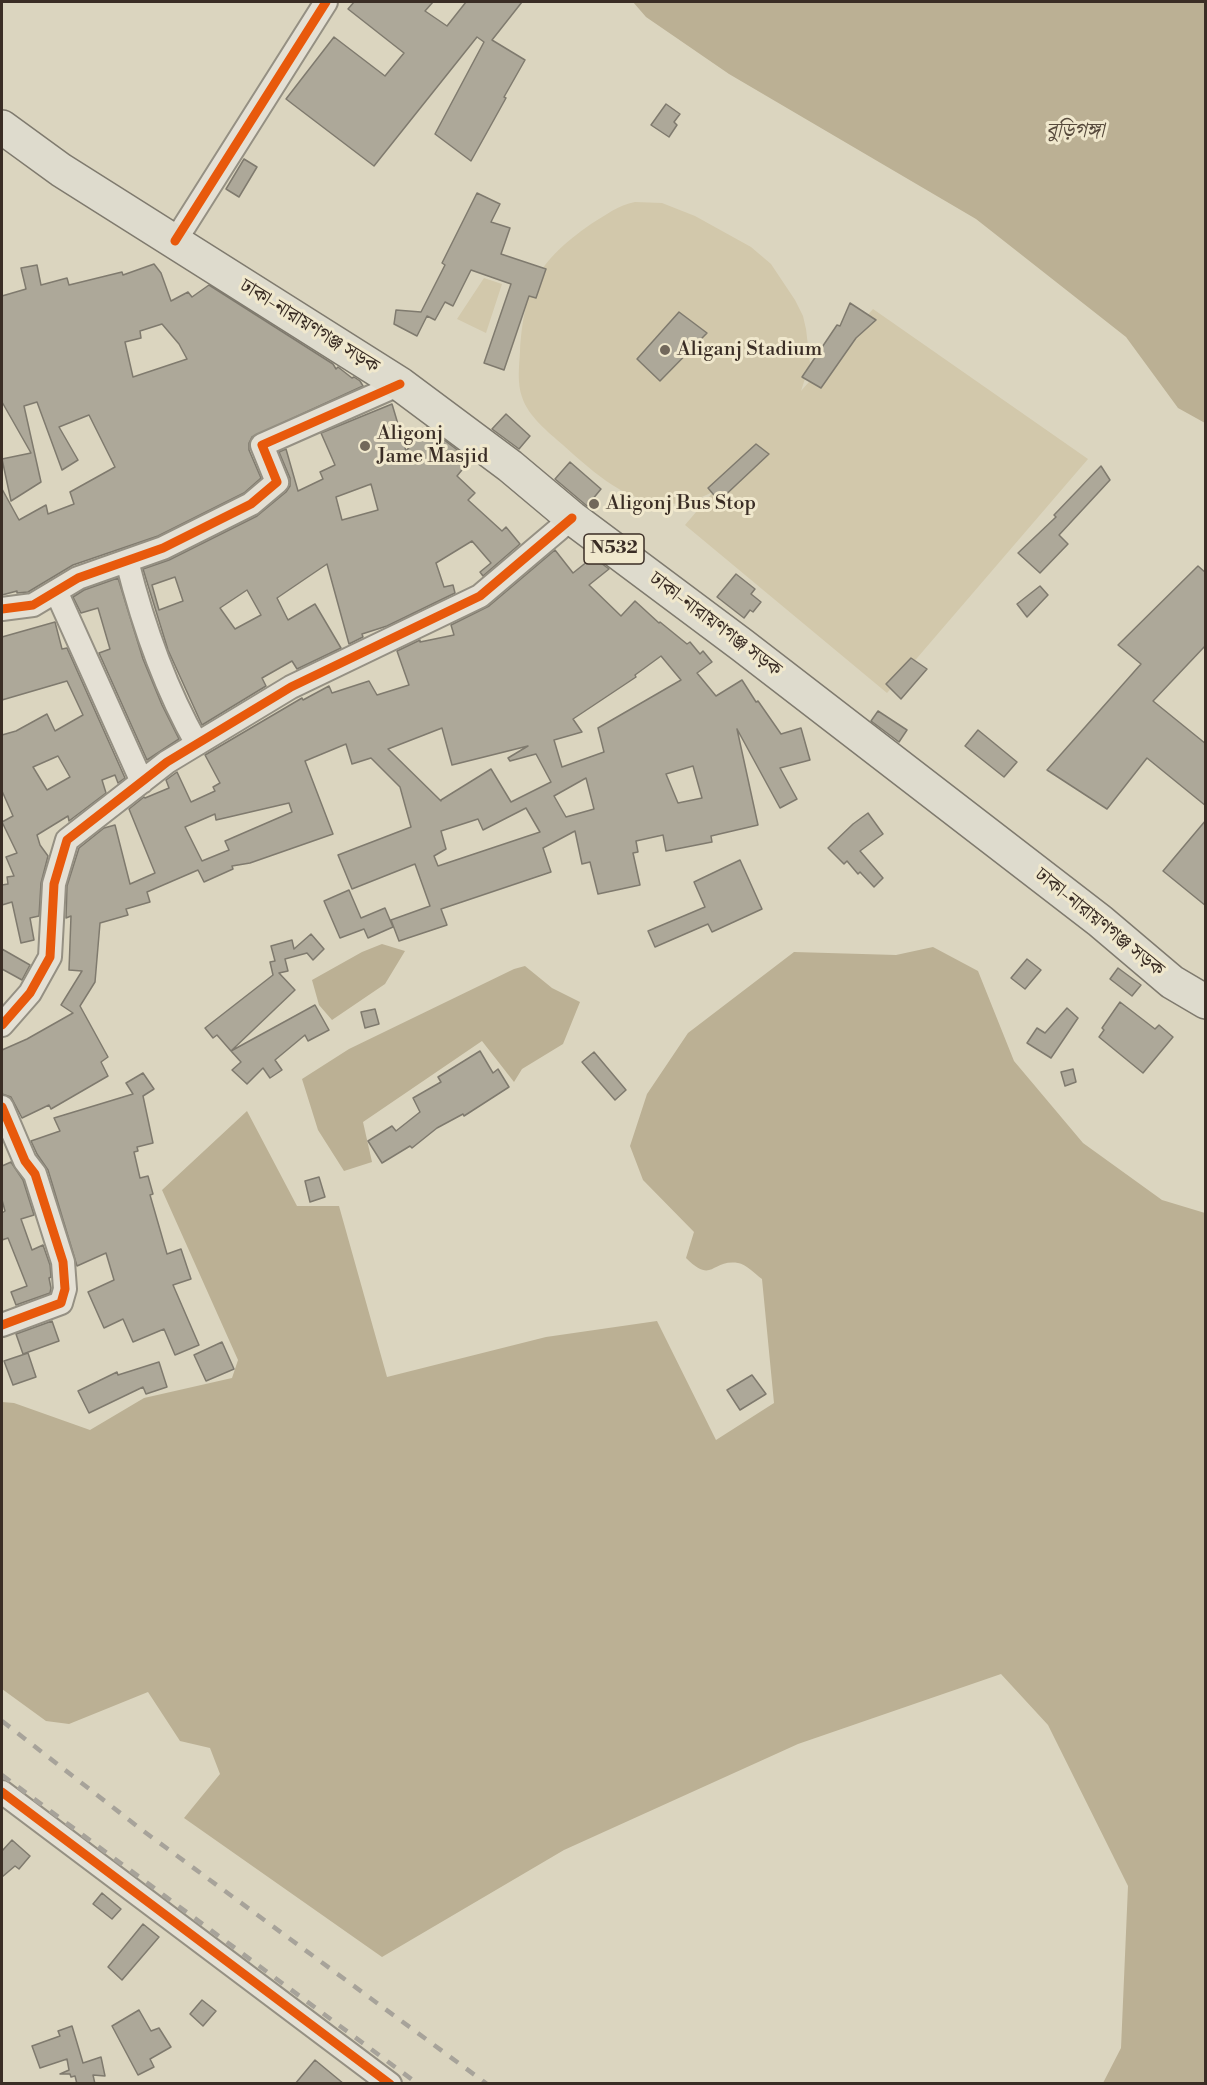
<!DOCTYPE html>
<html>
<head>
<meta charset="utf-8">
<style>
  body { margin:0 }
  #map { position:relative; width:1207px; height:2085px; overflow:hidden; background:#dbd5bf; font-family:"Libre Bodoni",serif }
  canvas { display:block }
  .frame { position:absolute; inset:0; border:3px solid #3a2d25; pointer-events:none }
</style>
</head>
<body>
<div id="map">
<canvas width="1207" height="2085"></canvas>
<div class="frame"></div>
</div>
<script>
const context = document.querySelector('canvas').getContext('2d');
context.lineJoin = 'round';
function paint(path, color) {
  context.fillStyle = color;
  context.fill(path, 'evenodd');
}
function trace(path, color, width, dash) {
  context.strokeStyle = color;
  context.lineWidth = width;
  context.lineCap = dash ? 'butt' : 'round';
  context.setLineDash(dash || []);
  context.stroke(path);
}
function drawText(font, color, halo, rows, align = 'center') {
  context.font = font + ' "Libre Bodoni","Noto Serif Bengali",serif';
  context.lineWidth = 6;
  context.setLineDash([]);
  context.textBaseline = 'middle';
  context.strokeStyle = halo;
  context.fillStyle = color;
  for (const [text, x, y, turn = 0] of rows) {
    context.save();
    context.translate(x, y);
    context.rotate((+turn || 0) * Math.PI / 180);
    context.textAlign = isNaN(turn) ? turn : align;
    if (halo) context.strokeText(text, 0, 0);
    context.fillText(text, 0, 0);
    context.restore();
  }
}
const green = new Path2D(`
  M635 202 662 203 695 216 751 247 771 264 795 300 803 316 806 329 810 363 801 391 873 309 1088 459 887 693 685 525 714 491C654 525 607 485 563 445 548 432 528 416 522 397 517 383 519 367 520 352 524 287 538 261 591 224 606 215 618 205 635 202Z
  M484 278 502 284 486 333 457 319Z`);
const water = new Path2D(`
  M633 2H1205V423L1178 408 1126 337 976 219 729 74 646 17Z
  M382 944 405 951 385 984 332 1020 319 1005 312 980 362 952Z
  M933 947 978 971 1014 1061 1083 1143 1162 1200 1205 1213V2083H1103L1121 2048 1128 1886 1048 1725 1001 1674 798 1744 564 1850 382 1957 184 1818 220 1774 210 1748 180 1741 148 1692 69 1724 46 1721 2 1689V1402L14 1403 90 1430 144 1398 232 1378 238 1360 162 1190 247 1111 297 1206H339L387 1377 546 1337 657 1321 716 1440 774 1403 762 1279C755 1274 746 1264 738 1263 711 1259 713 1285 686 1258L694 1232 643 1180 630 1146 647 1094 688 1033 794 952 896 955Z
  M525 966 552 988 580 1002 563 1044 522 1069 514 1082 482 1041 363 1122 372 1162 344 1171 318 1130 302 1079 349 1049 514 969Z`);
const building = new Path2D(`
  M354 2H433L425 11 447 26 466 2H522L492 40 525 60 504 97 506 98 471 161 435 134 484 42 477 37 374 166 286 99 334 37 385 76 404 53 348 9Z
  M666 104 680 114 674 122 677 125 669 137 651 125Z
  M244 159 257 167 239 197 226 189Z
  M477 193 500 204 491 222 510 228 501 254 546 269 536 298 529 296 504 370 484 363 511 284 471 270 453 306 445 302 435 320 427 316 417 336 394 324 396 310 421 312 445 265 442 263Z
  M154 264 161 273 171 301 188 292 192 297 209 285 333 364 336 369 338 367 352 378 354 377 360 381 363 386 252 437 249 443V450L261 478 244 493 158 536 73 565 28 592 17 593V591L2 595V489L19 520 46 505 48 514 74 504 70 492 115 467 89 415 59 427 78 460 62 470 37 402 24 406 41 482 11 501 2 459 31 453 2 402V296L26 289 21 268 37 265 41 285 67 278 69 285 122 272 123 275ZM162 324 179 344 187 359 133 377 125 342 141 338 140 331Z
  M850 303 876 320 856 338 821 388 802 377 837 325 840 326Z
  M679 312 707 333 660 381 637 359Z
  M392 404 406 451 427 427 464 455 470 460 457 476 475 493 468 500 502 531 506 527 520 544 483 576 480 572 491 563 472 541 436 563 444 587 453 585 455 593 387 626 362 634 363 637 349 644 327 564 277 598 288 620 315 604 341 648 297 669 292 661 262 678 266 686 202 725 168 650 143 569 169 560 257 516 286 492 290 486V478L279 452 286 449 298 491 323 479 320 472 335 465 321 433ZM371 484 378 510 342 520 336 497ZM175 577 183 601 159 610 152 585ZM247 590 261 615 235 629 220 608Z
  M506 414 530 436 519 449 492 429Z
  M756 444 769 454 719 501 708 488Z
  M570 462 601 489 587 506 555 479Z
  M1101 466 1110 480 1059 535 1068 544 1040 573 1018 553 1056 517 1054 515Z
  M555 550 573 573 593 557 609 569 589 585 621 616 635 601 659 623 660 622 687 644 690 642 700 654 703 651 712 662 697 673 716 696 742 680 756 702 758 701 781 734 801 728 810 760 780 768 797 799 780 808 737 729 758 825 711 836 712 842 666 851 663 835 636 841 638 852 633 853 640 885 598 894 590 862 582 864 575 831 543 848 551 872 441 909 447 925 399 941 391 920 430 906 415 864 352 889 338 855 411 827 400 787 371 758 352 764 346 744 305 761 333 834 250 863 232 866 233 869 204 882 198 870 147 892 150 902 126 909 128 915 100 923 95 982 80 1006 108 1057 101 1062 108 1076 51 1109 49 1105 22 1118 11 1097 2 1094V1050L27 1039 73 1013 61 1005 82 971 69 970 71 916 66 918 67 886 79 848 104 828 115 825 130 884 155 873 129 809 144 797 145 798 169 788 166 780 177 772 191 802 215 791 213 787 220 783 205 755 302 698 303 700 329 686 332 693 369 681 377 695 409 685 397 651 420 640V642L454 635 451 625 489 606ZM661 656 681 680 598 728 604 752 562 767 554 740 582 732 573 719 636 677 635 675ZM442 728 452 765 528 746 508 758 510 761 536 754 551 782 511 802 491 769 441 800V801L388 749ZM693 766 702 798 678 803 666 774ZM586 778 594 809 566 817 554 796ZM289 803 292 812 225 841 229 850 202 861 185 827 215 814 216 820ZM526 808 540 832 438 866 434 856 446 849 441 831 478 819 483 830Z
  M1198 566 1206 573V645L1153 701 1206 744V806L1147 758 1107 809 1047 770 1141 664 1118 645Z
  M736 574 755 589 751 594 761 602 753 612 750 610 744 618 717 597Z
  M118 578 143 659 162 705 179 739 147 760 99 653 110 649 98 608 81 613 73 597 84 590Z
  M1040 586 1048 595 1027 617 1017 604Z
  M55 622 62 649 67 648 125 778 118 783 115 775 102 780 106 793 69 821 68 816 37 835 40 845 48 856 41 883 39 916 30 918 34 940 21 943 12 902 2 905V885L8 884 7 877 14 876 6 857 17 853 2 822 13 816 2 791V735L16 731 47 714 55 731 83 715 67 681 2 700V637ZM58 756 70 777 47 790 33 767Z
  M911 658 927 669 901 699 886 684Z
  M878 711 907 730 899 742 871 721Z
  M978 730 1017 762 1004 777 965 746Z
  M868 813 883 834 860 851 883 878 874 887 860 872 858 874 847 861 844 864 828 848 853 824Z
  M1206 820V906L1163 871Z
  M740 860 762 909 712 932 708 924 655 947 648 931 705 907 694 882Z
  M349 890 361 918 385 908 393 927 368 938 364 929 340 938 324 901Z
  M311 934 324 949 313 960 307 953 285 959 288 971 279 973 295 990 231 1051 217 1035 213 1038 205 1028 273 975 270 962 275 961 271 946 292 940 294 949Z
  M2 949 30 965 22 980 2 969Z
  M1027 959 1041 970 1025 989 1011 978Z
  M1118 968 1141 985 1132 996 1110 979Z
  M1120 1002 1155 1029 1159 1025 1173 1037 1143 1073 1099 1037 1104 1030 1102 1028Z
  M315 1005 329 1030 308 1041 305 1035 275 1060 282 1070 270 1078 263 1068 247 1084 232 1070 241 1062 231 1051Z
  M1067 1008 1078 1018 1051 1058 1027 1043 1037 1028 1045 1033Z
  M375 1009 379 1024 365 1028 361 1012Z
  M480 1051 493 1073 498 1069 509 1087 464 1116 463 1114 437 1128 412 1148 410 1146 382 1163 368 1141 392 1126 396 1131 420 1112 413 1098 441 1082 438 1077Z
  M594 1052 626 1090 615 1100 582 1062Z
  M1073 1069 1076 1082 1065 1086 1061 1072Z
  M143 1073 154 1089 143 1096 153 1143 137 1147 138 1151 134 1152 140 1178 148 1176 153 1194 150 1195 167 1254 181 1249 191 1279 173 1285 199 1345 175 1355 164 1329 133 1342 123 1319 104 1328 88 1292 114 1280 106 1253 77 1266 48 1170 37 1154 31 1141 60 1131 54 1118 133 1094 126 1083Z
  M11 1162 23 1180 34 1215 21 1219 32 1250 43 1245 50 1265 51 1277 49 1278 51 1288 50 1293 16 1305 11 1292 27 1286 8 1238 2 1240V1213L5 1211 2 1200V1166Z
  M319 1177 325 1197 310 1202 305 1181Z
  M52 1321 59 1341 23 1354 16 1334Z
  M222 1342 234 1369 206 1381 194 1355Z
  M28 1353 36 1377 13 1385 4 1361Z
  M159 1362 167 1387 146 1394 143 1387 89 1413 78 1391 117 1372 118 1375Z
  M752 1375 766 1394 740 1410 727 1390Z
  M12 1840 30 1856 19 1869 15 1866 2 1877V1851Z
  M102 1893 121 1909 112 1919 93 1904Z
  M143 1924 159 1937 122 1980 108 1967Z
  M202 2000 216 2011 203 2026 190 2014Z
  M139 2010 151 2031 159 2028 171 2047 150 2059 154 2067 138 2075 112 2026Z
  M72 2026 83 2063 101 2057 105 2076 93 2075 95 2084H77L75 2076 71 2077 70 2074H60L69 2070 67 2059 40 2068 32 2046 60 2036 58 2031Z
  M315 2060 344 2084H295Z`);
const minor = new Path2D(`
  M175 241 326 2
  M127 561C143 625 164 686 197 744
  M56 591 142 782
  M2 609 33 605 78 578 163 548 251 504 277 482 262 445 400 384
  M2 1025 30 993 50 957 54 884 67 840 167 762 291 687 480 596 572 518
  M2 1107 25 1161 35 1174 63 1262 65 1289 61 1303 2 1325
  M2 1792 390 2084`);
const highway = new Path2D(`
  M2 127 61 170 400 384 510 466 572 518 742 645 1100 921 1172 982 1206 1002`);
const rail = new Path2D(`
  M2 1721 142 1830 487 2084
  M2 1775 418 2084`);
const cycleway = new Path2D(`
  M175 241 326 2
  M2 609 33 605 78 578 163 548 251 504 277 482 262 445 400 384
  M2 1025 30 993 50 957 54 884 67 840 167 762 291 687 480 596 572 518
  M2 1107 25 1161 35 1174 63 1262 65 1289 61 1303 2 1325
  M2 1792 390 2084`);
const markers = [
  [665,350,6,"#72685b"],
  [365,446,6,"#72685b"],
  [594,504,6,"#72685b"]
];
const shields = [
  [614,549,60]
];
const shieldNames = [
  ["N532",614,549]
];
const streetNames = [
  ["ঢাকা-নারায়ণগঞ্জ সড়ক",309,327,32],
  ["ঢাকা-নারায়ণগঞ্জ সড়ক",715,625,37],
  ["ঢাকা-নারায়ণগঞ্জ সড়ক",1099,923,39]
];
const poiNames = [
  ["Aliganj Stadium",677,350],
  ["Aligonj",377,434],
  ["Jame Masjid",377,457],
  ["Aligonj Bus Stop",606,504]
];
const waterNames = [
  ["বুড়িগঙ্গা",1075,132]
];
paint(green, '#d2c8ab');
paint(water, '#bbb094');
paint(building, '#ada899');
trace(building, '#7f7a6e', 1.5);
trace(minor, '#959083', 26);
trace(highway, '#7f7a6e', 36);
trace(minor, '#e4e0d4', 22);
trace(highway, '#dedbcd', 33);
trace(rail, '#a7a39a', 4.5, [10, 10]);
trace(cycleway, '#e8590c', 9);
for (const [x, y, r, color] of markers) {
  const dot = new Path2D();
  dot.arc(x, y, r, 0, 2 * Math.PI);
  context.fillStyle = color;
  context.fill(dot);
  trace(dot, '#f0e8cd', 2);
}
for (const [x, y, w] of shields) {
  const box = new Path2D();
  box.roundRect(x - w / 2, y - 15, w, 30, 4.5);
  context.fillStyle = '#f0e8cd';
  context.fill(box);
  trace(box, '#3a2d25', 1.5);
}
drawText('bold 18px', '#3a2d25', null, shieldNames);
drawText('20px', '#3a2d25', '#f0e8cd', streetNames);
drawText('20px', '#3a2d25', '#f0e8cd', poiNames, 'left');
drawText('italic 21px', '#574a3c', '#f0e8cd', waterNames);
</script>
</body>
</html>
